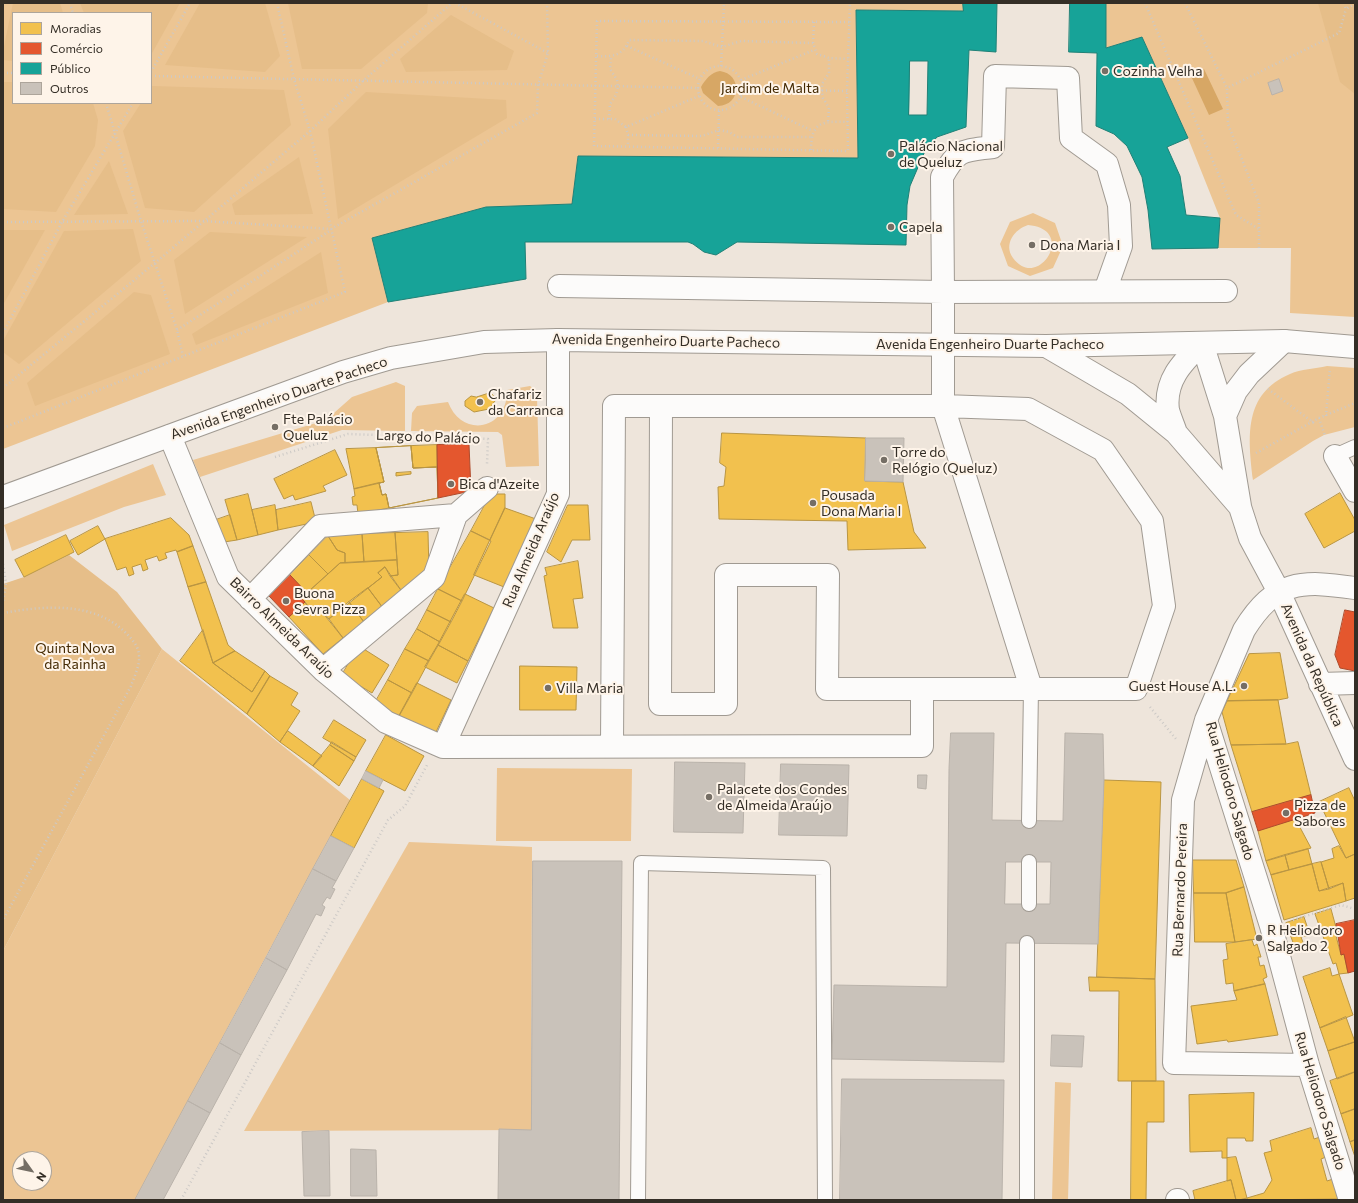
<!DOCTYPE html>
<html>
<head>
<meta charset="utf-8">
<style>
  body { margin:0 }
  #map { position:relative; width:1358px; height:1203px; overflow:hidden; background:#eee5db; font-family:Commissioner,sans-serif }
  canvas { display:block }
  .frame { position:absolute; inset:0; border:4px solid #342e26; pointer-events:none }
  .legend { position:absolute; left:12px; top:12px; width:140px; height:92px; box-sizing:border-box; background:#fef4e9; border:1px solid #ada59b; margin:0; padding:5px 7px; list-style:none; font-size:12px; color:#342e26 }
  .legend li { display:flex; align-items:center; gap:8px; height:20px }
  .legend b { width:20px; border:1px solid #ada59b }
  .north { position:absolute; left:12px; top:1151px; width:40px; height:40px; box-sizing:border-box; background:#fef4e9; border:1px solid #ada59b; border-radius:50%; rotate:123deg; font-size:11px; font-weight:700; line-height:16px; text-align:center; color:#342e26 }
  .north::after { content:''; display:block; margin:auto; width:14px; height:18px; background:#756e65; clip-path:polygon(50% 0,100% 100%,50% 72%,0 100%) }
</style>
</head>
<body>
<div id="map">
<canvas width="1358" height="1203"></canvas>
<div class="frame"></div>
<ul class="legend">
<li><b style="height:11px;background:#f2c14e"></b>Moradias</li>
<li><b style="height:11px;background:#e4572e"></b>Comércio</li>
<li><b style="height:11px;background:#17a398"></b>Público</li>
<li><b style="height:11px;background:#c9c2ba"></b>Outros</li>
</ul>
<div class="north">N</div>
</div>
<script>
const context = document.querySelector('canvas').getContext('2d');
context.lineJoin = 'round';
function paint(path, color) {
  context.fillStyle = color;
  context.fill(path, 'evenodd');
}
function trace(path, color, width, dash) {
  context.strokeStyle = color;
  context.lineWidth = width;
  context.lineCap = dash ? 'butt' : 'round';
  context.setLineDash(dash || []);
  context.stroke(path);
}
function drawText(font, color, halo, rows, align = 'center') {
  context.font = font + ' Commissioner,sans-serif';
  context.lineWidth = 4;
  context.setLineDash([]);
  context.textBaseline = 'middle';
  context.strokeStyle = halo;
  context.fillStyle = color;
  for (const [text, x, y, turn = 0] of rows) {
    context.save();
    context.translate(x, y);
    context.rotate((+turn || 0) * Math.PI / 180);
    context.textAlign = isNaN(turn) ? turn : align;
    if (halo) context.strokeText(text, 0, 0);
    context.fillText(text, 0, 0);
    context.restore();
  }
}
const green = new Path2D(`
  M3 3H963V11L856 10 858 158 578 156 572 204 486 207 372 238 388 302 3 449ZM13 13H151V103H13Z
  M1106 3H1355V317L1290 313 1291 248H1218L1220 218 1188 138 1142 37 1106 48Z
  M1033 213 1055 223 1063 246 1053 268 1030 276 1008 266 1000 244 1010 222ZM1028 225C1078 229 1038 292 1013 258 1003 244 1015 229 1028 225Z
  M1327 366 1355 368V427L1324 435 1313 441 1253 480C1248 437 1243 394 1290 374 1301 369 1315 369 1327 366Z
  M396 382 405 386V431L342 430 200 477 193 460 326 420 352 397Z
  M530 386 534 389 537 397 539 466 506 467 502 435 498 432 411 431 412 413 417 406 448 402C462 439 508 430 507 390Z
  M153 464 166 495 124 507 12 551 4 525Z
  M162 649 350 800 135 1200H3V951ZM20 1159H44V1183H20Z
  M497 768 632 769 631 841H496Z
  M409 842 532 847 531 1130 244 1131Z
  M1055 1082 1071 1083 1068 1200H1052Z`);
const forest = new Path2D(`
  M13 3H60L63 13H13V61L3 60V51Z
  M80 3H180L151 55V13H84Z
  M200 3H265L280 56 265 72 165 65Z
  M288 3H428L427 13 361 69H302Z
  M1318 3H1355V94L1340 82Z
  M451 15 514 51 507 70 406 72 400 59Z
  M3 82H13V103H93L98 120 95 146 56 212 3 209Z
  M152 86 284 90 291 125 194 212 145 208 123 131 141 103H151Z
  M366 92 506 100 507 118 338 219 328 129Z
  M299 157 313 214 235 215 232 204Z
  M109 161 128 214 74 215Z
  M133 229 141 261 19 364 3 352V341L64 231Z
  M3 230H45L3 305Z
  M210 232 307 237 185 314 174 260Z
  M321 252 328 293 196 345 192 334Z
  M134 292 151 295 170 354 35 406 27 383Z
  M69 555 117 592 162 649 3 951V584L24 577Z`);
const water = new Path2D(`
  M1204 69 1223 109 1209 115 1191 76Z
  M720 71C742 74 742 105 718 106L703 93 701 87C705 80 711 72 720 71Z`);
const homes = new Path2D(`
  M490 393 493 395 495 401 489 409 474 412 465 406V401L471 396 476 397Z
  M722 433 866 438 865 481 903 482 914 532 926 548 848 550 847 521 719 519 718 487 724 486 726 467 720 463Z
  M437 445V467L413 468 411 446Z
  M411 446 413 468 437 467 438 498 389 508 386 494 382 495 379 483 384 482 376 448ZM411 472V474L396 476V473Z
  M411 446 413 468 437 467 438 498 389 508 386 494 382 495 379 483 384 482 376 448Z
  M376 448 384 482 354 489 346 449Z
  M335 450 347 475 323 486 326 491 295 500 293 495 284 499 274 479Z
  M379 483 382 495 386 494 389 508 358 514 357 505H353L352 497 355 496 354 489Z
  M1340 493 1355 520V531L1324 548 1305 514Z
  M248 494 258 535 237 540 225 500Z
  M491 494H505V508L490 540 471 531Z
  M311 502 316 522 278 530 276 510Z
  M275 505 278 530 258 535 252 510Z
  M568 505H588L590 540H572L561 562 547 552Z
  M505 508 536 519 504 587 474 575Z
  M230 515 237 540 224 542 213 521Z
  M171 518 189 535 193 546 177 552 176 550 165 553 167 558 159 561 157 556 145 560 148 569 143 571 141 564 132 567 134 574 129 576 126 567 117 570 105 539Z
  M98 526 105 539 78 555 70 541Z
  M471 531 491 541 462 601 438 589Z
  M428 532 429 572 403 593 390 576 398 575 395 533Z
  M395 533 397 560 364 562 362 534Z
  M362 534 364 562 345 563V553L337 550 328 536Z
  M66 535 74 552 24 577 15 560Z
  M328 536 337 550 345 553V563H340L328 574 309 555Z
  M193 546 206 582 188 587 177 552Z
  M309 555 328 574 307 593 290 575Z
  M397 560 398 575 390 576 385 567 378 573 382 577 329 619 318 607 312 611 301 598 340 563Z
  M578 561 583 598 573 599 578 628H553L544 576 547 575 545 568Z
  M385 567 403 593 383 608 368 588 382 577 378 573Z
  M206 582 228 645 235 651 213 663 188 587Z
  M368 588 383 608 364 622 349 602Z
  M438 589 462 601 451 622 427 610Z
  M465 594 494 608 468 661 438 645Z
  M305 602 312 611 318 607 343 638 323 654 289 617Z
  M349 602 364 622 343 638 329 619Z
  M427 610 451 622 440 642 417 629Z
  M417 629 440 642 429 661 405 649Z
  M203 630 213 663 252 692 265 671 270 676 247 714 180 661Z
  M438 645 468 661 457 683 425 667Z
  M359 646 389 665 372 693 342 675Z
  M405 649 429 661 412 693 388 680Z
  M235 651 265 671 252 692 213 663Z
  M1280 653 1288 698 1278 700 1227 701 1249 654Z
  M520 666 577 667 576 710H520Z
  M270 676 298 693 291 705 300 711 280 742 247 714Z
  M388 680 412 693 398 718 376 701Z
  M417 683 451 700 436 732 398 718Z
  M1278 700 1286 744 1231 745 1222 712 1227 701Z
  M334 720 366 740 356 757 323 738Z
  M288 731 322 756 313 766 280 742Z
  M386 735 424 756 405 791 366 771Z
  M332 742 356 757 354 761 330 745Z
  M1298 742 1311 795 1252 812 1231 745 1286 744Z
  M330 745 354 761 339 786 313 766Z
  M362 779 384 791 354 848 331 836Z
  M1104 780 1161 782 1155 979 1097 977Z
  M1349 788 1355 801V854L1346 858 1319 802Z
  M1295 818 1311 848 1266 861 1258 831Z
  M1339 846 1346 858 1355 854V898L1346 901 1343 883 1329 889 1321 862 1334 858 1332 849Z
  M1308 849 1312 864 1289 870 1285 855Z
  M1285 855 1289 870 1271 875 1266 861Z
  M1193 860H1236L1244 887 1226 893H1194Z
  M1321 862 1329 889 1319 891 1312 864Z
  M1312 864 1319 891 1343 883 1346 901 1284 920 1271 875Z
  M1244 887 1257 939 1235 942 1226 893Z
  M1194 893H1226L1235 942H1195Z
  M1331 909 1337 931 1335 932 1341 955 1344 954 1348 973 1339 974 1336 963 1333 964 1315 914Z
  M1304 917 1310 935 1301 937 1304 945 1295 948 1286 923Z
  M1252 940 1254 946 1257 944 1261 957H1258L1260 966 1264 965 1267 977 1263 979 1265 984 1234 991 1233 983 1226 984 1223 960 1228 959 1226 944Z
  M1330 968 1332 976 1339 974 1353 1015 1320 1028 1303 977Z
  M1089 977 1155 979 1156 1081H1118L1119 991H1090Z
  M1265 984 1278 1035 1228 1042 1227 1040 1197 1044 1191 1006 1237 1000 1234 991Z
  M1346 1017 1355 1042 1328 1051 1320 1028Z
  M1355 1042V1072L1337 1079 1328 1051Z
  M1355 1072V1109L1341 1114 1330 1081Z
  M1132 1081H1164V1122H1147L1146 1200H1131Z
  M1254 1093 1253 1141H1246L1245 1138H1227V1158H1222V1151L1190 1152 1189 1095Z
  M1355 1109V1140L1350 1142 1341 1114Z
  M1311 1128 1314 1139 1320 1137 1326 1157 1321 1159 1327 1181 1333 1179 1338 1199 1247 1200V1198L1264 1193 1272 1180 1264 1153 1272 1151 1270 1141Z
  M1355 1140V1157L1350 1142Z
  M1236 1157 1247 1198 1239 1200H1236L1231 1180 1227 1181V1158Z
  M1231 1180 1236 1200H1195L1193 1191Z`);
const shops = new Path2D(`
  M469 444 471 491 438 498 437 445Z
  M290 575 307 593 301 598 305 602 289 617 269 596Z
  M1345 610 1355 612V671L1340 668 1335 655Z
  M1311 795 1315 813 1258 831 1252 812Z
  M1355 920V971L1348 973 1344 954 1341 955 1336 924Z`);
const public = new Path2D(`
  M963 3H997L996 52 969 50 966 127 937 137 925 151 910 186 907 205 906 245 737 242 716 255 704 252 693 244 688 242H525L526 279 388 302 372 238 486 207 572 204 578 156 858 158 856 10 963 11ZM910 61H928L927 115H909Z
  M1070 3H1106V48L1142 37 1188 138 1167 147 1180 176 1186 215 1220 218 1218 248 1152 249 1148 210 1142 177 1127 146 1114 134 1096 126 1097 53 1069 52Z`);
const building = new Path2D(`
  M1279 79 1283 91 1272 95 1268 83Z
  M866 438H904L903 482 865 481Z
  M951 733H994L992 820 1063 821 1065 733 1103 734 1104 780 1098 944 1006 943 1004 1062 832 1059 834 985 947 987 949 769ZM1006 862H1051L1050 904H1005Z
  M675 762 745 763 743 833 674 832Z
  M781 764 849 765 847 836 779 835Z
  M366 771 383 780 379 788 362 779Z
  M918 775H927L926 789 918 788Z
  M331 836 354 848 336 881 313 869Z
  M533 861H622L619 1200H498L499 1129 531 1130Z
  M313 869 336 881 332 888 335 889 330 899 327 897 322 905 325 907 321 916 316 914 287 970 266 958Z
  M266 958 287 970 241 1055 220 1043Z
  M1052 1035 1084 1036 1082 1067 1051 1066Z
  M220 1043 241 1055 210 1113 188 1101Z
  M842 1079 1004 1080 1002 1200H840Z
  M188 1101 210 1113 163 1200H135Z
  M329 1131 330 1196H304L302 1132Z
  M351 1149 376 1150 377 1196H351Z`);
const path = new Path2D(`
  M70 3 73 13
  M455 3 548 53
  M1145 3 1236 215 1259 229
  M1185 3 1227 88
  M1344 3 1346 9 1355 4
  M814 22 813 43 817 54 829 58 848 59
  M849 22 597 21 594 146 848 151 847 91 850 3
  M627 46 700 79
  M597 56C612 57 623 56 629 40L703 41 722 47 741 41 813 43
  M698 88a22 22 0 1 1 44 0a22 22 0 1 1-44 0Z
  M721 66 724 3
  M151 72 190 3
  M3 73H13
  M151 76 698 88
  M741 80 814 50
  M742 89 847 91
  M741 97 813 131
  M106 103 141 221 177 330 183 356
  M595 119H615L626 127 699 96
  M609 119 610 104 616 95 618 87 617 80 610 69 611 57
  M828 121 829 108 823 98 822 91V84L829 73V58
  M626 127 628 135V146
  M628 135 702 136 719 130 729 132 737 137H811
  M718 148 719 111
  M811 150C811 121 823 121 848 122
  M3 222 205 221 331 229 537 113 538 85 548 53 547 3
  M1259 248V203L1228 124 1227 88 1339 33 1346 9
  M177 330 331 230
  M3 333 62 222 133 103
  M3 388 155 263 310 131 363 81 452 3
  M1268 389 1314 423
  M1326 416 1330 368
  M1319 418 1325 436
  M3 428 345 292 310 131 294 79 277 3
  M1256 453 1319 418 1355 403
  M275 457 348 434 488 439 487 464
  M510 485 535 483
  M3 564 6 583 3 602
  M3 613C43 606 91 601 124 631 131 638 139 646 139 656 140 666 134 677 131 686L3 920
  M1150 707 1176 739
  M1293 920 1341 905 1355 909
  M181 1200 388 820 405 806 427 765`);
const service = new Path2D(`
  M1335 456 1355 447
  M1029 821 1031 688
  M1029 904V862
  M638 1200 641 863 823 868 825 1200
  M1027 1200V943`);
const minor = new Path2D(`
  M559 286 943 292 942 177C958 148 963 151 993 147L995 76 1068 78 1071 138 1107 164 1119 205 1121 246 1105 291
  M1046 346 1128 394 1176 433 1240 507 1250 538 1279 592 1355 759
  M1225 416 1236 391 1249 374 1284 341
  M1176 433C1174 426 1170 418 1168 410 1164 380 1183 362 1202 343L1225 416 1240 506
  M170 436 228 577 323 670 386 722 443 747 922 746V689H1136L1164 606 1152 521 1103 450 1028 409 943 406H661
  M1335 456 1355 491
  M456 515 487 488
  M250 599 320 526 456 515 434 577 323 670
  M1320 684 1355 683
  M1031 688 943 406V292L1226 291
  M1206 720 1271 926 1308 1065 1350 1200
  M612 746 614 406H661L660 704H726V575H828L827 689H922
  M443 747 558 494V340
  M1308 1065 1174 1063 1183 800 1206 720 1244 630C1275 580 1301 580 1355 588
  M1177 1200H1178`);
const tertiary = new Path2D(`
  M3 497 343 372 391 358 484 342 558 340 1046 346 1284 341 1355 347`);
const markers = [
  [1105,71,4,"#756e65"],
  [891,154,4,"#756e65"],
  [891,227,4,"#756e65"],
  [1032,245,4,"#756e65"],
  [480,402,4,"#756e65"],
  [275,427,4,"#756e65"],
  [884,460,4,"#756e65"],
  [451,484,4,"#756e65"],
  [813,503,4,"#756e65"],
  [286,601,4,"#756e65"],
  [1244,686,4,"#756e65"],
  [548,688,4,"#756e65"],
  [709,797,4,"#756e65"],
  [1286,813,4,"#756e65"],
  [1259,938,4,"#756e65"]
];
const poiNames = [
  ["Cozinha Velha",1113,71],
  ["Palácio Nacional",899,146],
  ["de Queluz",899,162],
  ["Capela",899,227],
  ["Dona Maria I",1040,245],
  ["Chafariz",488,394],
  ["da Carranca",488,410],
  ["Fte Palácio",283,419],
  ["Queluz",283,435],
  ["Torre do",892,452],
  ["Relógio (Queluz)",892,468],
  ["Bica d'Azeite",459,484],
  ["Pousada",821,495],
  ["Dona Maria I",821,511],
  ["Buona",294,593],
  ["Sevra Pizza",294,609],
  ["Guest House A.L.",1236,686,"right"],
  ["Villa Maria",556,688],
  ["Palacete dos Condes",717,789],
  ["de Almeida Araújo",717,805],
  ["Pizza de",1294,805],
  ["Sabores",1294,821],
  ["R Heliodoro",1267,930],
  ["Salgado 2",1267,946]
];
const parkNames = [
  ["Jardim de Malta",770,88],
  ["Quinta Nova",75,648],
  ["da Rainha",75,664]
];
const streetNames = [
  ["Avenida Engenheiro Duarte Pacheco",666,341,1],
  ["Avenida Engenheiro Duarte Pacheco",990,344],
  ["Avenida Engenheiro Duarte Pacheco",279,398,-19],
  ["Largo do Palácio",428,437,2],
  ["Rua Almeida Araújo",531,550,-67],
  ["Bairro Almeida Araújo",282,628,44],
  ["Avenida da República",1312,665,66],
  ["Rua Heliodoro Salgado",1230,791,74],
  ["Rua Bernardo Pereira",1180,890,-88],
  ["Rua Heliodoro Salgado",1320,1101,73]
];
paint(green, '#ecc593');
paint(forest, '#e6be89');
paint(water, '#d7a765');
paint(homes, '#f2c14e');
trace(homes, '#b99542', 1);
paint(shops, '#e4572e');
trace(shops, '#af4b2c', 1);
paint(public, '#17a398');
trace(public, '#208076', 1);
paint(building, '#c9c2ba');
trace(building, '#b9b2aa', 1);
trace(service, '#a09a92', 16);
trace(minor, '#a09a92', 24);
trace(tertiary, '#a09a92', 24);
trace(path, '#ccc9c6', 2.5, [1, 3]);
trace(service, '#fcfbfa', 14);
trace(minor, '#fcfbfa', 22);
trace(tertiary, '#fcfbfa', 22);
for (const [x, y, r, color] of markers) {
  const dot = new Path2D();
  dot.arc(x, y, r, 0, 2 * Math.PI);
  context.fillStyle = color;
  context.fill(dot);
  trace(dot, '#fef4e9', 1.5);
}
drawText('14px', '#342e26', '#fef4e9', poiNames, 'left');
drawText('14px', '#442a03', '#fef4e9', parkNames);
drawText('14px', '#342e26', '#fef4e9', streetNames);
</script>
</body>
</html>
